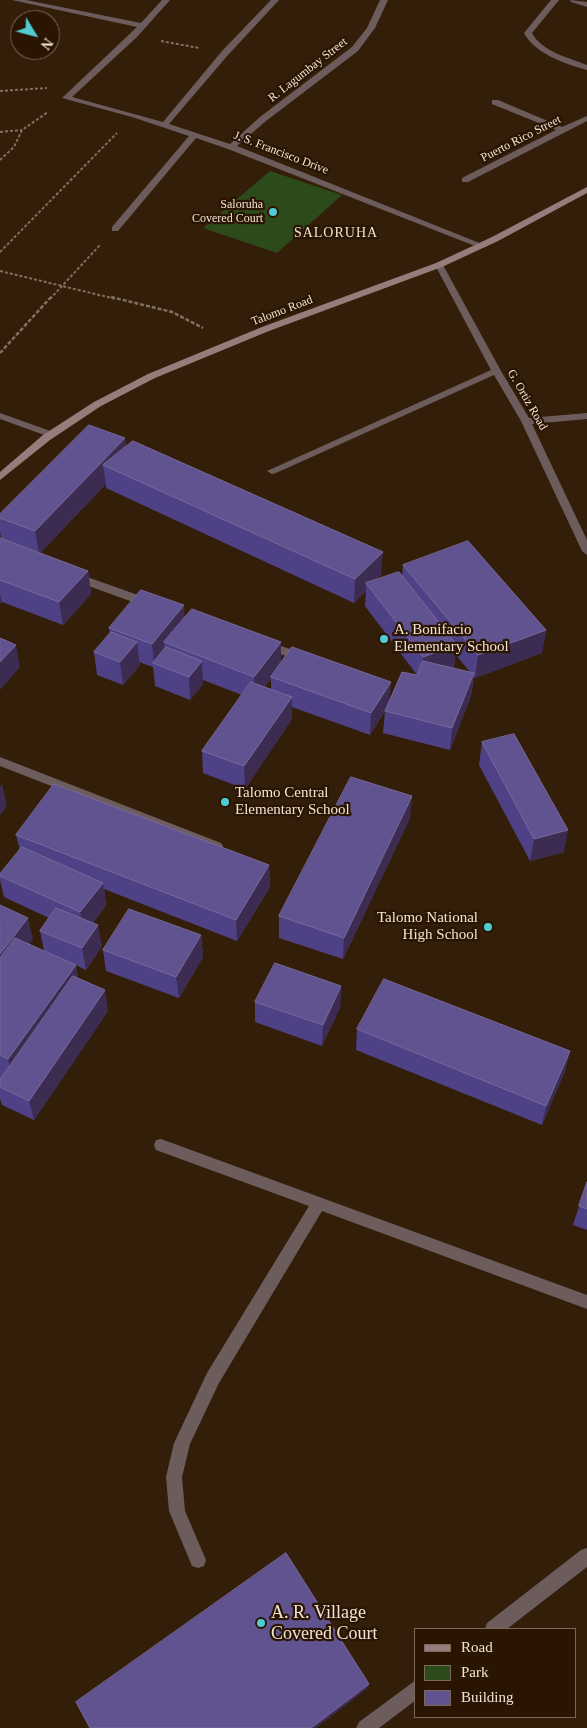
<!DOCTYPE html>
<html>
<head>
<meta charset="utf-8">
<style>
  body { margin:0 }
  #map { position:relative; width:587px; height:1728px; overflow:hidden; background:#331e0a; font-family:"Times New Roman",serif }
  canvas { display:block }
  .legend { position:absolute; left:414px; top:1628px; width:162px; height:90px; box-sizing:border-box; background:#291502; border:1px solid #796757; margin:0; padding:6px 9px; list-style:none; font-size:15px; color:#f1e3d7 }
  .legend li { display:flex; align-items:center; gap:10px; height:25px }
  .legend b { width:25px; border:1px solid #796757 }
  .north { position:absolute; left:10px; top:10px; width:50px; height:50px; box-sizing:border-box; background:#291502; border:1px solid #796757; border-radius:50%; rotate:127deg; font-size:14px; font-weight:700; line-height:20px; text-align:center; color:#f1e3d7 }
  .north::after { content:''; display:block; margin:auto; width:18px; height:22px; background:#51ccd3; clip-path:polygon(50% 0,100% 100%,50% 72%,0 100%) }
</style>
</head>
<body>
<div id="map">
<canvas width="587" height="1728"></canvas>
<ul class="legend">
<li><b style="height:6px;background:#967d7c"></b>Road</li>
<li><b style="height:14px;background:#2c4a1a"></b>Park</li>
<li><b style="height:14px;background:#61538f"></b>Building</li>
</ul>
<div class="north">N</div>
</div>
<script>
const context = document.querySelector('canvas').getContext('2d');
context.lineJoin = 'round';
function paint(path, color) {
  context.fillStyle = color;
  context.fill(path, 'evenodd');
}
function trace(path, color, width, dash) {
  context.strokeStyle = color;
  context.lineWidth = width;
  context.lineCap = dash ? 'butt' : 'round';
  context.setLineDash(dash || []);
  context.stroke(path);
}
function drawText(font, color, halo, rows, align = 'center') {
  context.font = font + ' "Times New Roman",serif';
  context.lineWidth = 4.5;
  context.setLineDash([]);
  context.textBaseline = 'middle';
  context.strokeStyle = halo;
  context.fillStyle = color;
  for (const [text, x, y, turn = 0] of rows) {
    context.save();
    context.translate(x, y);
    context.rotate((+turn || 0) * Math.PI / 180);
    context.textAlign = isNaN(turn) ? turn : align;
    if (halo) context.strokeText(text, 0, 0);
    context.fillText(text, 0, 0);
    context.restore();
  }
}
const green = new Path2D(`
  M270 171 342 195 277 253 203 228Z`);
const pathFar1 = new Path2D(`
  M161 41 199 48
  M0 91 47 88
  M0 132 22 130
  M0 160 14 147 22 130 48 112
  M0 252 117 133
  M0 271 116 299
  M50 299 100 245`);
const path = new Path2D(`
  M111 297 172 312 203 328
  M0 353 51 297`);
const lane = new Path2D(`
  M73 572 152 600 153 603 152 606H144L69 579 68 576 69 573Z
  M266 641 308 655 310 658 304 662 262 648 260 645 262 642Z
  M0 757 221 843 223 846 221 849H213L0 766Z`);
const street = new Path2D(`
  M12 0H26L141 23 162 0H170L137 37 72 97 163 122 222 51 271 0H279L228 55 169 124 230 144 260 117 352 47 367 28 380 0H388L375 28 358 51 266 121 237 146 487 246 480 248 228 149 196 138 118 231H112V227L189 136 132 117 62 98 137 27Z
  M551 0H559L532 33C541 51 569 58 587 65V70C566 64 535 54 524 33Z
  M570 0 587 2V7L571 2Z
  M492 100H498L562 127 587 116V121L468 182H462V178L556 130 492 104Z
  M436 263 443 265 501 371 529 418 587 413V419L532 424 587 540V555L582 551 521 421 494 375 276 473 272 474 267 471 491 370 435 265Z
  M0 413 53 432 55 434 53 436H47L0 419Z
  M161 1139 587 1295V1309L322 1211 219 1383 190 1444 182 1477 185 1511 206 1560 204 1566 198 1568 192 1566 169 1511 166 1477 174 1443 207 1373 309 1206 156 1150 154 1145 156 1140Z
  M587 1548V1567L507 1629H485L487 1623 581 1550Z
  M416 1680V1700L379 1728H356L359 1722Z`);
const secondary = new Path2D(`
  M587 187V193L498 241 442 267 269 331 155 378 101 406 50 440 0 480V472L43 435 94 402 148 374 262 327 436 263 492 237Z`);
const wall = new Path2D(`
  M126 446 381 575 376 580 402 576 403 565 546 630 542 653 475 678 474 677 471 696 450 750 383 733 385 711 370 735 292 707V719L245 789 203 773 202 751 242 695 203 680V684L190 700 155 686 153 667 139 662 140 665 123 685 97 675 94 652 110 634 109 628 184 617 281 642V662L389 700 417 675 365 606 366 591 354 603 106 488V484L40 553 88 571 91 594 63 625 2 602 0 604V538L1 539 0 531V514ZM455 654 470 672 453 668H454ZM271 679V689L265 687Z
  M482 742 564 852 530 861 479 765Z
  M410 818 343 959 279 938V916Z
  M16 835 269 865 270 887 237 941 104 889 106 905 93 923 102 946 86 970 76 965 78 979 108 1011 34 1120 2 1105 0 1099V905L33 939 29 944 44 951 40 931 49 918 4 897 0 880V874L20 850Z
  M201 935 203 957 179 998 106 971 103 950Z
  M341 986 340 1007 322 1046 255 1022V1002Z
  M357 1029 570 1051 565 1071 542 1125 356 1050Z
  M587 1182V1230L573 1225Z`);
const shadedWall = new Path2D(`
  M125 438 128 461 103 465 106 484 39 554 35 531Z
  M383 552 381 575 369 587 366 583V591L354 603 355 579Z
  M88 571 91 594 63 625 59 602Z
  M0 594 2 602 0 604Z
  M184 605 185 628 164 642 165 654 154 664 152 644Z
  M546 630 542 653 475 678 478 655Z
  M137 642 140 665 123 685 120 662Z
  M281 642V665L271 677V679L254 700V677Z
  M16 645 20 667 0 690V662Z
  M457 645 454 668 421 680 423 657Z
  M202 661 203 684 190 700 189 677Z
  M474 673 471 696 450 750 452 728Z
  M391 682 389 704 370 735 371 713Z
  M292 697V719L245 789 244 766Z
  M2 784 7 806 0 815V787Z
  M412 796 410 818 343 959 344 938Z
  M568 830 564 852 530 861 534 839Z
  M269 865 270 887 237 941 236 920Z
  M103 883 106 905 84 934 80 912Z
  M28 918 33 939 0 982V954Z
  M98 925 102 946 86 970 82 948Z
  M201 935 203 957 179 998 176 977Z
  M76 965 80 986 13 1079 8 1059Z
  M341 986 340 1007 322 1046 323 1025Z
  M105 990 108 1011 34 1120 29 1101Z
  M570 1051 565 1071 542 1125 546 1106Z
  M369 1684 368 1688 316 1728H311Z`);
const building = new Path2D(`
  M89 425 125 438 35 531 0 518V514Z
  M133 441 383 552 355 579 103 465Z
  M0 538 88 571 59 602 0 580Z
  M468 541 546 630 478 655 403 565Z
  M399 572 457 645 423 657 366 583Z
  M141 590 184 605 152 644 109 628Z
  M192 609 281 642 254 677 164 642Z
  M111 632 137 642 120 662 94 652Z
  M0 638 16 645 0 662Z
  M166 647 202 661 189 677 153 663Z
  M292 647 391 682 371 713 271 677Z
  M423 661 474 673 452 728 385 711 402 672 417 675Z
  M251 682 292 697 244 766 202 751Z
  M514 734 568 830 534 839 482 742Z
  M351 777 412 796 344 938 279 916Z
  M54 784 269 865 236 920 16 835Z
  M22 847 103 883 80 912 0 876V874Z
  M0 905 28 918 0 954Z
  M56 908 98 925 82 948 40 931Z
  M129 909 201 935 176 977 103 950Z
  M15 938 76 965 8 1059 0 1055V958Z
  M275 963 341 986 323 1025 255 1002Z
  M73 976 105 990 29 1101 0 1087V1080Z
  M384 979 570 1051 546 1106 357 1029Z
  M587 1182V1209L579 1206Z
  M286 1553 369 1684 311 1728H90L76 1702Z`);
const markers = [
  [273,212,5,"#51ccd3"],
  [384,639,5,"#51ccd3"],
  [225,802,5,"#51ccd3"],
  [488,927,5,"#51ccd3"],
  [261,1623,5,"#51ccd3"]
];
const farStreetnames = [
  ["R. Lagumbay Street",308,70,-38],
  ["Puerto Rico Street",521,139,-27],
  ["J. S. Francisco Drive",281,153,21],
  ["Talomo Road",282,311,-21],
  ["G. Ortiz Road",527,400,60]
];
const farPoinames = [
  ["Saloruha",263,205],
  ["Covered Court",263,219]
];
const farNeighbourhoodnames = [
  ["SALORUHA",336,233]
];
const poiNames = [
  ["A. Bonifacio",394,630],
  ["Elementary School",394,647],
  ["Talomo Central",235,793],
  ["Elementary School",235,810],
  ["Talomo National",478,918,"right"],
  ["High School",478,935,"right"]
];
const nearPoinames = [
  ["A. R. Village",271,1613],
  ["Covered Court",271,1634]
];
paint(green, '#2c4a1a');
trace(pathFar1, '#82705f', 2, [3, 2]);
trace(path, '#82705f', 2.5, [4, 2]);
paint(lane, '#6c5d5c');
paint(street, '#6c5d5c');
paint(secondary, '#967d7c');
paint(wall, '#4f4186');
paint(shadedWall, '#3d2c51');
paint(building, '#61538f');
trace(building, '#77699a', 1);
for (const [x, y, r, color] of markers) {
  const dot = new Path2D();
  dot.arc(x, y, r, 0, 2 * Math.PI);
  context.fillStyle = color;
  context.fill(dot);
  trace(dot, '#291502', 2);
}
drawText('12px', '#f1e3d7', '#291502', farStreetnames);
drawText('12px', '#f1e3d7', '#291502', farPoinames, 'right');
context.letterSpacing = '1px';
drawText('14px', '#f1e3d7', '#291502', farNeighbourhoodnames);
context.letterSpacing = '0px';
drawText('15px', '#f1e3d7', '#291502', poiNames, 'left');
drawText('18px', '#f1e3d7', '#291502', nearPoinames, 'left');
</script>
</body>
</html>
